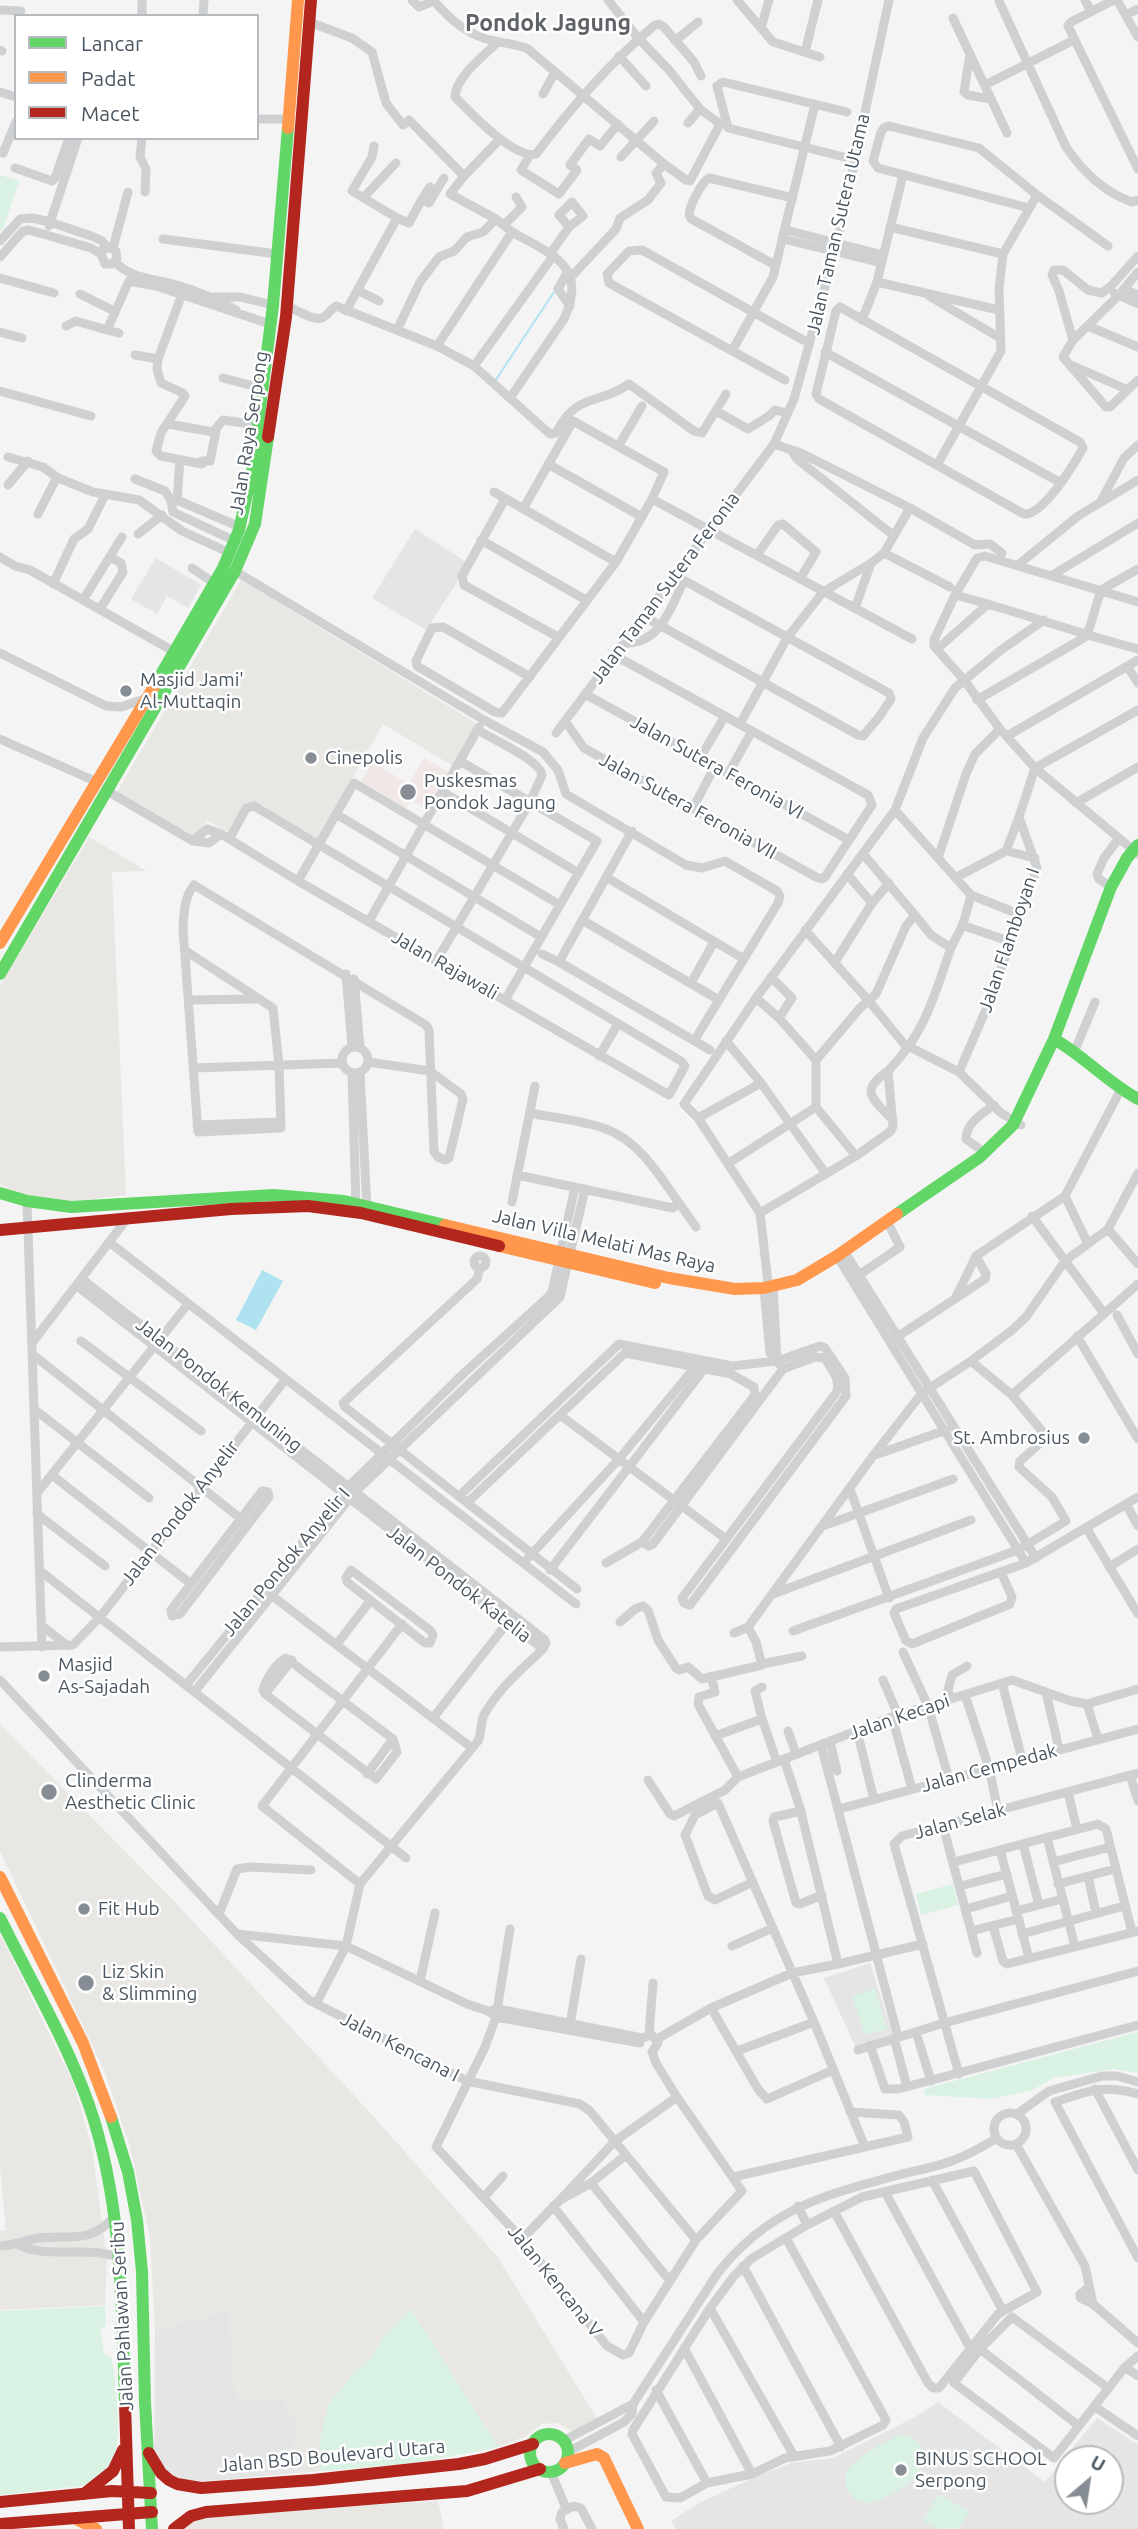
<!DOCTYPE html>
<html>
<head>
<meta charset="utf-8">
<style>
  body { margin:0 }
  #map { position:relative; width:1138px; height:2529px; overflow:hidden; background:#f4f4f4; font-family:Ubuntu,sans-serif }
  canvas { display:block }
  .legend { position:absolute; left:14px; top:14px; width:245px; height:126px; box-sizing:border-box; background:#fff; border:2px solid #b7bbc0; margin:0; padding:9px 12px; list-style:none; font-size:21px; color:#4a5661 }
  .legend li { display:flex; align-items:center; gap:14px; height:35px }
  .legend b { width:35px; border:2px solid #b7bbc0 }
  .north { position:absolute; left:1054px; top:2445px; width:70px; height:70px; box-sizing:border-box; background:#fff; border:2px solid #b7bbc0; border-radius:50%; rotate:29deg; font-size:19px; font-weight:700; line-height:28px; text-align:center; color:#4a5661 }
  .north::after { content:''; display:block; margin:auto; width:24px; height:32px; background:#868d94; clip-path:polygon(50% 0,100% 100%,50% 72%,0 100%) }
</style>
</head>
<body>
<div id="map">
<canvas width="1138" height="2529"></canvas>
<ul class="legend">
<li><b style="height:9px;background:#63d668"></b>Lancar</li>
<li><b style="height:9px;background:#ff974d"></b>Padat</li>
<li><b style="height:9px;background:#b3261e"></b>Macet</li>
</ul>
<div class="north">U</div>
</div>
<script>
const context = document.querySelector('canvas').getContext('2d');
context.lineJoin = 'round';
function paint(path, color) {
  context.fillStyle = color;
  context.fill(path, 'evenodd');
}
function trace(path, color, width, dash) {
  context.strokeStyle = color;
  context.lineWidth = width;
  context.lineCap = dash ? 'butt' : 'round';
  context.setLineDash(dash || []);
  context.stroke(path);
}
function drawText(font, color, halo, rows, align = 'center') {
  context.font = font + ' Ubuntu,sans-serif';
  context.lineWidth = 5;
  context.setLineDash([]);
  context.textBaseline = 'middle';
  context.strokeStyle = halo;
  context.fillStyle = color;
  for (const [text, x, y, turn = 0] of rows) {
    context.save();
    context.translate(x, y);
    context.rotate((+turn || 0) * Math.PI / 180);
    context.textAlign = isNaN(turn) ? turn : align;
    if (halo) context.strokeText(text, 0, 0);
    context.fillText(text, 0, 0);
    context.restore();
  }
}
const commercial = new Path2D(`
  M241 580 476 723 453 766 383 724 318 839 255 802 235 837 207 820 195 836 117 792Z
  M89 837 147 871 112 872 126 1195 75 1201 24 1195 0 1184V986Z
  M0 1724 173 1900 374 2117 497 2256 598 2420 572 2431 557 2423 542 2424 524 2437 498 2447 415 2463 182 2483 155 2330 150 2237 129 2143 104 2070 0 1851Z
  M0 1934 74 2084 92 2148 107 2259 105 2305 0 2310V2231L6 2230 0 2167Z
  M438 2501 444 2529H175L195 2516Z`);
const education = new Path2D(`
  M415 529 465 561 461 576 426 630 372 598Z
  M156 558 201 585 188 608 167 596 157 614 131 599Z
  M870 1963 893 2036 856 2048 824 1978Z
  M227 2312 236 2399 283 2400 285 2412 300 2420 293 2436 296 2473 182 2483 162 2473 154 2459 155 2330Z
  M938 2402 1045 2482 1097 2418 1138 2445V2529H676L671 2521 699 2503 755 2477 791 2463 833 2458 917 2416ZM1068 2459H1110V2501H1068Z`);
const medical = new Path2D(`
  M424 758 450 773 428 810 411 800 406 809 361 782 372 762 409 784Z`);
const green = new Path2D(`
  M0 175 19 181 3 229 0 231Z
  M953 1884 958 1905 921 1915 916 1894Z
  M875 1989 887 2029 865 2035 852 1996Z
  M1138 2032V2073L1114 2069 1053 2078 1033 2090 992 2099 925 2095 924 2089Z
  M105 2306 106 2325 100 2329 104 2354 111 2357C115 2373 116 2389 117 2406 119 2441 121 2474 81 2486L0 2495V2311Z
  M411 2309 498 2447 415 2463 320 2471V2440L329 2403 352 2375 372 2356 383 2337Z
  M901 2435C911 2437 919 2440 923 2449 933 2472 895 2494 877 2501 859 2509 839 2490 847 2471 853 2459 888 2439 901 2435Z
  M939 2494 969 2512 959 2529H938L923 2520Z`);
const water = new Path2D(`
  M262 1270 283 1281 256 1330 236 1320Z`);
const stream = new Path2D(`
  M495 381 554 292`);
const street = new Path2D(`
  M412 0 419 7 434 1C452 21 468 36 495 41 507 44 517 44 528 49L664 164 686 180 690 181 720 124 700 109 669 70 639 39 608 0
  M737 0 773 42 820 57
  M1085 0 1091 11
  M1114 0 1071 22 1068 26 1138 169
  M1117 0 1138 37
  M999 1 1066 147C1083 172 1103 192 1132 202L1138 200
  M0 10 21 11
  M1127 14 1138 9
  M142 16V0
  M203 16 204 0
  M953 18 1007 133
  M309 22 352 38 372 52 386 103 403 125 409 120 464 176 450 194 496 219 512 232
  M761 28 769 0
  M675 41 698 22
  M498 42C484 55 455 78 455 97 471 113 514 159 536 154 572 107 609 63 655 25L659 24 664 27 694 62 701 76
  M0 50 2 51
  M805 52 818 0
  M970 54 964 92 968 95 991 99
  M619 56 646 86
  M985 85 1074 40
  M0 92 16 97
  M543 94 555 72
  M257 119H290
  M688 123 700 109
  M142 138 140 157 146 169 145 192
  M3 153 16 122
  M530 155 521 170 559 194 577 170 570 165 589 139 600 146 618 124
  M621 157 654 121
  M844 157 728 128 717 86 723 82 847 112
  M15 168 52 181 55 178 69 138
  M464 176 500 139
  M430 187 422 199 429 203 444 178
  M363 198 396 163
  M1029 208 878 168 873 161 881 132 884 128 889 126 979 148 1037 195 1108 246
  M397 218 409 223 422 199
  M505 224 522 207 516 197
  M49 226 78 138
  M890 227 1003 254
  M786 230 883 255
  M163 239 277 254
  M783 239 882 263
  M0 241 20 219 32 218 50 222 94 237 102 241 108 248
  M113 248 128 192
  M550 254 569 227 559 215 572 202 583 216 569 227
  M0 257 23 231 29 230 91 248 101 254 105 264H112L117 259 116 251 111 248 103 249 101 254
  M115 262C134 281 156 278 180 286 200 292 218 300 236 310
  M775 265 695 221C693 220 691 219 690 217 686 210 702 182 709 178L793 198
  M568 271 558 289 570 306
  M1138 272 1118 296 1073 340 1063 357 1106 407H1110L1138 380
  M572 276 616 229 620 218 648 200 661 183 656 173 664 164
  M0 278 54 293
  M877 282 999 310
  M1124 289 1138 295
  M359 291 379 301
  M1114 293 1138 304
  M80 294 114 311
  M182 294 158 359 157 369 161 383 183 393 185 396 161 433 156 451 161 456 202 464V461H210L216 431
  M929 296 1000 338
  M213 297H240L273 305
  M287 306C295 309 313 321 322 318 327 316 331 309 336 306L437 346 474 366 550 434 556 433C578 391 595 407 629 384L694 431 702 433 726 394
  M840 307 1080 442 1083 448C1074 464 1043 516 1024 514L819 399 816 394 836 311Z
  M346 311 397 218 352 191 372 157 374 146
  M862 320 877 282 903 175
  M66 326 76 321 107 330 129 281 156 286 270 324
  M1088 326 1138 347
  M107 330 119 333
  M397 330 420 282 439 257 454 251 467 237 483 232 496 219
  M0 332 22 338
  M1073 340 1059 291 1052 275 1054 270H1063L1088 290 1102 293 1111 286 1138 256
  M437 346 512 232C551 254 589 266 564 319L510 398
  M732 351 773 277 815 104
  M825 352 1061 483
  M135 355 158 359
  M1069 364 1128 390
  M474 366 553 256
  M223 378 261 388
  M785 380 609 283 607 274 629 251 642 250 803 340
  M0 391 91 416
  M716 411 748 429 769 416 775 410 787 413
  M168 424 213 432 223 420 257 425
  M774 444 801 453 910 508 975 545 990 544 1002 553
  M619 445 642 406
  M792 451 797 459 893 535
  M8 457 43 467 58 478 93 492 139 500 182 531 230 553
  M180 460 177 500 240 527
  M548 464 642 517
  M937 465 1001 351 999 289 1003 254 1037 195
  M135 479 165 491 171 500 173 512 235 541
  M8 485 28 461
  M494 492 616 562
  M505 499 462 576 464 585 558 637
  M652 499 912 639
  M1101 501 1124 458 1138 445
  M523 509 573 421 664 472 652 499 616 562 502 713 495 712 417 666 416 661 432 628 443 627 530 677
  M38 514 57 477
  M138 534 162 515
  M481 540 586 600
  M884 553 950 587
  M757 555 778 525 783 524 816 552 800 579
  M0 557 15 566 30 570 173 651
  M1018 565 1078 516 1138 480
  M192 568 214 583
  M235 571 484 720 543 752 558 770 566 794 686 865 702 868 725 861 777 891 780 896 778 903 694 1041
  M1051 576 1138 523
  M53 584 74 539 88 529 105 495
  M955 595 934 640V646L964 680 1000 729 1035 768 1138 854
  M83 600 122 537
  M1138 602 985 556 977 558 955 595C1017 611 1076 633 1138 649
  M855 608 871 563 884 553 910 508
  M100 609 123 572 121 563 111 558
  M643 616 858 735 863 736 879 717 891 699 889 693 674 575
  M623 643C660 646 670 608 684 581
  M937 649 988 604
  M0 653 106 706 121 707 147 698
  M1127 666 1138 683
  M585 694 849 840
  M977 700 1087 636 1101 590 1138 569
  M565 721 584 748 816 877 822 879 825 877 872 805 868 795 614 655
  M740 724 787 638 823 592 871 563
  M556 733 774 444 794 399 837 243 889 0
  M1007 736 1138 660
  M0 739 97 782
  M700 758 725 716
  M460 761 597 841 505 1000
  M728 774 752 731
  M109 792 193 841 209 843 221 834
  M443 792 579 873
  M1076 803 1138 767
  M693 808 715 766
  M336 814 541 937
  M1019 817 1006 851 1035 858
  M632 831 559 962 710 1050
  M193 841 207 829 221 834 298 881 669 1095 685 1066 681 1061 254 806 246 808 230 838
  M938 858 966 774 975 754 1000 729
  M847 874 872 903
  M606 877 744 959
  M955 878 1006 851
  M298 881 354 783 560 905
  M1111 887 1099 879 1097 874 1104 858 1119 838
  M971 895 1021 915
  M915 915 931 935 951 948
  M582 920 719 1000
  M369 921 479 727
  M962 925 1011 942
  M805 930 869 1001 904 1044 959 1072 1001 1113 1021 1125
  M186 951 273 1008 279 1065 281 1128 198 1132 183 929C184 912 184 898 194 885L426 1025 429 1030 434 1152 438 1157 445 1160 449 1158 463 1099 461 1094 430 1071 368 1062
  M542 954 559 962
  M437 960 530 802 542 775C540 760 492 739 478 730
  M835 962 872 903 889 883
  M346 974 352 1047
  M771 977 792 998 779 1018
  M354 979 360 1048
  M691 983 714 942
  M756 998 779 1018 816 1060 860 1008 876 994 906 926 915 915 863 854
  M189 1000 257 999
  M726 1041 761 1083 826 1174
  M342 1060a13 13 0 1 1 26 0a13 13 0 1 1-26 0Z
  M1075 1050 1095 1002
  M599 1056 618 1024
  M194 1068 342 1063
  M888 1071C859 1091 872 1098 892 1119
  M360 1072 367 1209
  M959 1072 988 1005 1037 868 1019 817 1035 768 1138 710
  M352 1073 356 1207
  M816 1107 856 1156
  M698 1118 761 1083
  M197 1125 281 1122
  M985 1153 966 1139C966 1123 982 1114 994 1105
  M729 1163 816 1107V1060
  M517 1175 668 1207 673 1208 679 1203C659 1175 639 1141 606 1129 583 1120 554 1118 530 1113
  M27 1201 42 1647
  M512 1202 535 1086
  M679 1203 696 1227
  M760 1213 856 1156 891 1131 893 1126 888 1071C925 1033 933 999 950 951 953 942 958 935 962 926 966 916 968 905 971 895L895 810
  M1032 1216 1103 1312
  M1108 1229 1138 1264
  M109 1242 576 1604
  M1087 1242 1065 1196 1120 1091
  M844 1251 1036 1558
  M837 1256 1026 1563
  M474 1262a6 6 0 1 1 12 0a6 6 0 1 1-12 0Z
  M480 1268 477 1279 343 1403 345 1407 577 1589
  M859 1275 900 1247 887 1221
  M770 1284 773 1287 777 1361
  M77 1286 543 1649 546 1643 544 1639 82 1279
  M955 1299 976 1256 1065 1196
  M1117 1315 1138 1354
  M1077 1336 1138 1439
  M894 1339 985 1279 986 1274 976 1256
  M81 1341 201 1431
  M32 1343 126 1220
  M32 1354 244 1521
  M971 1361 1012 1395 1138 1284
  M779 1364 770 1353 764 1288 768 1282 760 1213 698 1118 684 1104 756 998 895 810 923 738 955 688 1001 650 1044 620
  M34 1409 149 1498
  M560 1415 726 1539
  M875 1455 946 1430
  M52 1475 191 1584
  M850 1489 889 1598
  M262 1491 268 1492 269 1497 180 1614 172 1616 171 1610Z
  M37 1493 188 1304
  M459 1496 619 1344 732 1366 777 1361 820 1346 825 1348 845 1378 846 1396 690 1605 684 1603 682 1598 836 1393C842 1381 831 1369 825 1358L815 1357 783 1369 653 1544 649 1546 642 1542
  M468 1502 625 1353 731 1374 754 1387 755 1395 642 1542 606 1563
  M1126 1504 1138 1526
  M37 1514 105 1566
  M823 1526 953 1479
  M1087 1529 1138 1614
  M528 1558 619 1459 695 1367
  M1109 1567 1138 1549
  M39 1570 406 1858
  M351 1570 431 1631 433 1635 430 1643H425L347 1582 346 1578Z
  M550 1570 704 1369
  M1001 1572 1012 1597 1010 1604 912 1644 906 1641 894 1613 896 1609 1026 1563 1138 1497
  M773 1594 971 1520
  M271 1595 472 1748
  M620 1622 635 1609 643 1606 648 1610 658 1640 676 1668 679 1670 688 1667 702 1679 762 1665 756 1642 748 1627
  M402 1624 262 1806 360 1884 478 1741C482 1733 480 1723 484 1715 498 1689 522 1669 543 1649
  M41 1625 68 1646
  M793 1631 1018 1550 1066 1521 1052 1497 1019 1467 1020 1461 1047 1437 1012 1395
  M734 1633 748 1627 873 1456 922 1393 971 1361 1011 1331 1026 1317 1065 1261 1108 1229 1138 1173
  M337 1644 370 1601
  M73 1645 100 1617 285 1380
  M0 1647 73 1645
  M903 1652 928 1706 949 1779
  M286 1658 393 1739 397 1752 376 1779 265 1694 263 1690C266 1679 276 1663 286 1658Z
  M762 1664 802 1656
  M711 1676 715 1692 699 1697 698 1704 738 1777
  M0 1680 237 1934 309 2000 467 2081 580 2104 590 2111 696 2240
  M883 1680 898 1715
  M1002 1683 1022 1759
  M186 1685 348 1487 464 1373 548 1297 552 1292 575 1187
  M195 1691 354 1493 556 1301 560 1297 585 1189
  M1046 1692 1059 1749
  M265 1694 292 1660
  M965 1695 989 1768 998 1811
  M951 1699 948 1690 952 1675 967 1666
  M1087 1704 1098 1739
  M892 1717 912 1789
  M433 1718 512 1617
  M762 1719 777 1762
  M788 1731 796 1754
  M857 1731 874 1800
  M715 1736 762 1719 755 1691 762 1687
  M830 1741 837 1771
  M821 1745 898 2037
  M784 1759 800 1808 838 1964 923 1944
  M367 1774 393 1739
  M1130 1775 1138 1801
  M648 1780 670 1814 674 1816 725 1790 738 1777 892 1717 1012 1680 1071 1701 1087 1704 1138 1689
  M1068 1792 1077 1829
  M839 1809 1138 1729
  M801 1811 774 1817 773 1821 796 1903 800 1904 822 1895
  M943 1826 977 1953
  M1047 1837 1075 1947
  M1023 1844 1039 1905
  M1000 1850 1029 1958
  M954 1862 1098 1824 1106 1829 1132 1932
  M1053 1862 1110 1847
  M1088 1876 1096 1913
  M753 1882 715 1900 708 1896 685 1835 695 1815 718 1803 814 2022 865 2147
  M1058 1884 1115 1869
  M960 1886 1007 1874
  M966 1909 1012 1896
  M1016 1911 1062 1899
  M219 1914 237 1869 250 1867 311 1870
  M993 1926 1003 1961 1007 1964 1138 1931
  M510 1929 496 2017 485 2047 436 2147 522 2239 607 2346 623 2355 629 2353 644 2322 696 2240 742 2191 677 2097 656 2063 652 2052
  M971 1931 1019 1919
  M237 1934 346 1946 467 2004 488 2011 496 2017 640 2043
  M1022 1934 1124 1906
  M732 1946 773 1928
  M420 1981 435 1913
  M316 2004 346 1946 360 1884
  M711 2008 758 2089 767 2099 833 2070
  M493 2010 498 2009 642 2038 652 2035 658 2043 652 2052
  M570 2025 581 1959
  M916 2032 931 2081
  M649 2034 653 1983
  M894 2038 907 2087
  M657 2039 711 2008 792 1973 838 1964
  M870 2045 885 2089H898L1138 2025
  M858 2050 944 2023 1138 1971
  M737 2051 814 2022
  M959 2074 894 1844 902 1836 1138 1773
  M1095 2089 1138 2170
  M1138 2094C1103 2084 1088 2091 1055 2102L1138 2258
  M994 2129a16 16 0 1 1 32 0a16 16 0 1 1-32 0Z
  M1017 2114 1049 2091 1102 2076H1117L1138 2082
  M1016 2144 1085 2266 1093 2304 1138 2343
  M733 2177 908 2137 904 2122 899 2115 850 2112
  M932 2180 1003 2311
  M591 2183 670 2281
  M885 2192 970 2348
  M484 2197 503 2176
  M560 2200 615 2141 677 2097
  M553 2206 644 2322
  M798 2206 807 2225
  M786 2238 886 2420 883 2425 830 2451 785 2458 752 2474 707 2483 680 2498 666 2497 632 2434 633 2430 710 2308 734 2276 751 2259 807 2225 862 2197 974 2171 1037 2292 998 2314 939 2388H933L928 2383 834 2211
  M522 2239 560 2200 591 2183 626 2155
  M19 2245C46 2259 86 2246 118 2257
  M0 2246C15 2245 20 2242 33 2239 65 2233 88 2246 113 2218
  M743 2266 841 2447
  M1088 2288 1080 2294V2298L1093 2304
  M710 2308 794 2456
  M684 2348 752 2474
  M980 2349 1079 2426
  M1125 2367 1138 2376
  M1108 2388 1012 2317 980 2349 954 2383 1054 2458 1125 2367 1138 2356
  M656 2390 707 2483
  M1094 2406 1138 2436
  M563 2441 633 2404
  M568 2452 624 2422 632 2414 633 2404 717 2274C769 2208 824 2195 902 2174 919 2170 937 2167 954 2160 969 2155 983 2146 997 2138
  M551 2472 566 2508
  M564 2529 560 2519 562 2512 574 2506 581 2508 592 2529`);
const fast = new Path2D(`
  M156 683 223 568 239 530 252 472 273 305 288 128
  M0 974 235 571 255 524 268 437
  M1054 1039C1084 1056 1107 1082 1138 1099
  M0 1193 27 1201 71 1207 274 1195 344 1201 445 1225
  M897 1214 980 1157 1013 1125 1054 1039 1111 887 1127 858 1138 845
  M0 1918C30 1979 66 2040 89 2105 122 2200 122 2305 125 2404
  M111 2117 128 2172 137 2220 142 2272 145 2402 152 2529
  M530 2453a19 19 0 1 1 38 0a19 19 0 1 1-38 0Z`);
const slow = new Path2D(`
  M288 128 298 0
  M0 943 156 683
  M445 1225 669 1278 735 1289 764 1288 797 1280 837 1256 897 1214
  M499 1246 655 1283
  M0 1877 83 2043 111 2117
  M565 2463 597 2454 604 2458 638 2529
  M76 2519 96 2529`);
const jam = new Path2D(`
  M268 437 286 317 311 0
  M0 1230 231 1209 308 1206 361 1213 499 1246
  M125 2404 129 2529
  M149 2453 161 2473 169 2480 177 2484 201 2488 313 2480 459 2464 485 2459 533 2444
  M84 2494 113 2471 123 2450
  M0 2502 112 2491 151 2493
  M0 2524 152 2512
  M174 2529 191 2516 206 2512 467 2491 540 2469`);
const markers = [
  [126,691,7,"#868d94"],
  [311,758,7,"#868d94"],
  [408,792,9,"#868d94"],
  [1084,1438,7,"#868d94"],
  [44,1676,7,"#868d94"],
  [49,1792,9,"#868d94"],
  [84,1909,7,"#868d94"],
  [86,1983,9,"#868d94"],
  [901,2470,7,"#868d94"]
];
const streetNames = [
  ["Jalan Taman Sutera Utama",838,224,-77],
  ["Jalan Raya Serpong",249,433,-81],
  ["Jalan Taman Sutera Feronia",665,588,-53],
  ["Jalan Sutera Feronia VI",717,767,29],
  ["Jalan Sutera Feronia VII",688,806,29],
  ["Jalan Flamboyan I",1009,940,-71],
  ["Jalan Rajawali",445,965,30],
  ["Jalan Villa Melati Mas Raya",604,1241,13],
  ["Jalan Pondok Kemuning",219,1385,38],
  ["Jalan Pondok Anyelir",180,1513,-52],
  ["Jalan Pondok Anyelir I",286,1562,-50],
  ["Jalan Pondok Katelia",459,1584,38],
  ["Jalan Kecapi",899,1717,-19],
  ["Jalan Cempedak",989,1768,-15],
  ["Jalan Selak",960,1821,-15],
  ["Jalan Kencana I",400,2047,27],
  ["Jalan Kencana V",555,2281,51],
  ["Jalan Pahlawan Seribu",122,2316,-93],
  ["Jalan BSD Boulevard Utara",332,2456,-5]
];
const poiNames = [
  ["Masjid Jami'",140,680],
  ["Al-Muttaqin",140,702],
  ["Cinepolis",325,758],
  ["Puskesmas",424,781],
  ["Pondok Jagung",424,803],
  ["St. Ambrosius",1070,1438,"right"],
  ["Masjid",58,1665],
  ["As-Sajadah",58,1687],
  ["Clinderma",65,1781],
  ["Aesthetic Clinic",65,1803],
  ["Fit Hub",98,1909],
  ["Liz Skin",102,1972],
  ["& Slimming",102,1994],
  ["BINUS SCHOOL",915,2459],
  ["Serpong",915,2481]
];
const quarterNames = [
  ["Pondok Jagung",548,23]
];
paint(commercial, '#e8e7e3');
paint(education, '#e6e5e6');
paint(medical, '#f1e7e6');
paint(green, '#d9f2e3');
paint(water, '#aee2f0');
trace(stream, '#aee2f0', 2);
trace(street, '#ced0d2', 9);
trace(fast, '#63d668', 12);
trace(slow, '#ff974d', 12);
trace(jam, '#b3261e', 12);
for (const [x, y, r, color] of markers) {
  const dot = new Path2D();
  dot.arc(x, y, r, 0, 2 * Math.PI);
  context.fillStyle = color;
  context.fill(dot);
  trace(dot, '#fff', 2.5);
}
drawText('19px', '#4a5661', '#fff', streetNames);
drawText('19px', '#4a5661', '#fff', poiNames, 'left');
drawText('bold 23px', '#5f6368', '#fff', quarterNames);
</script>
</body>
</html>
